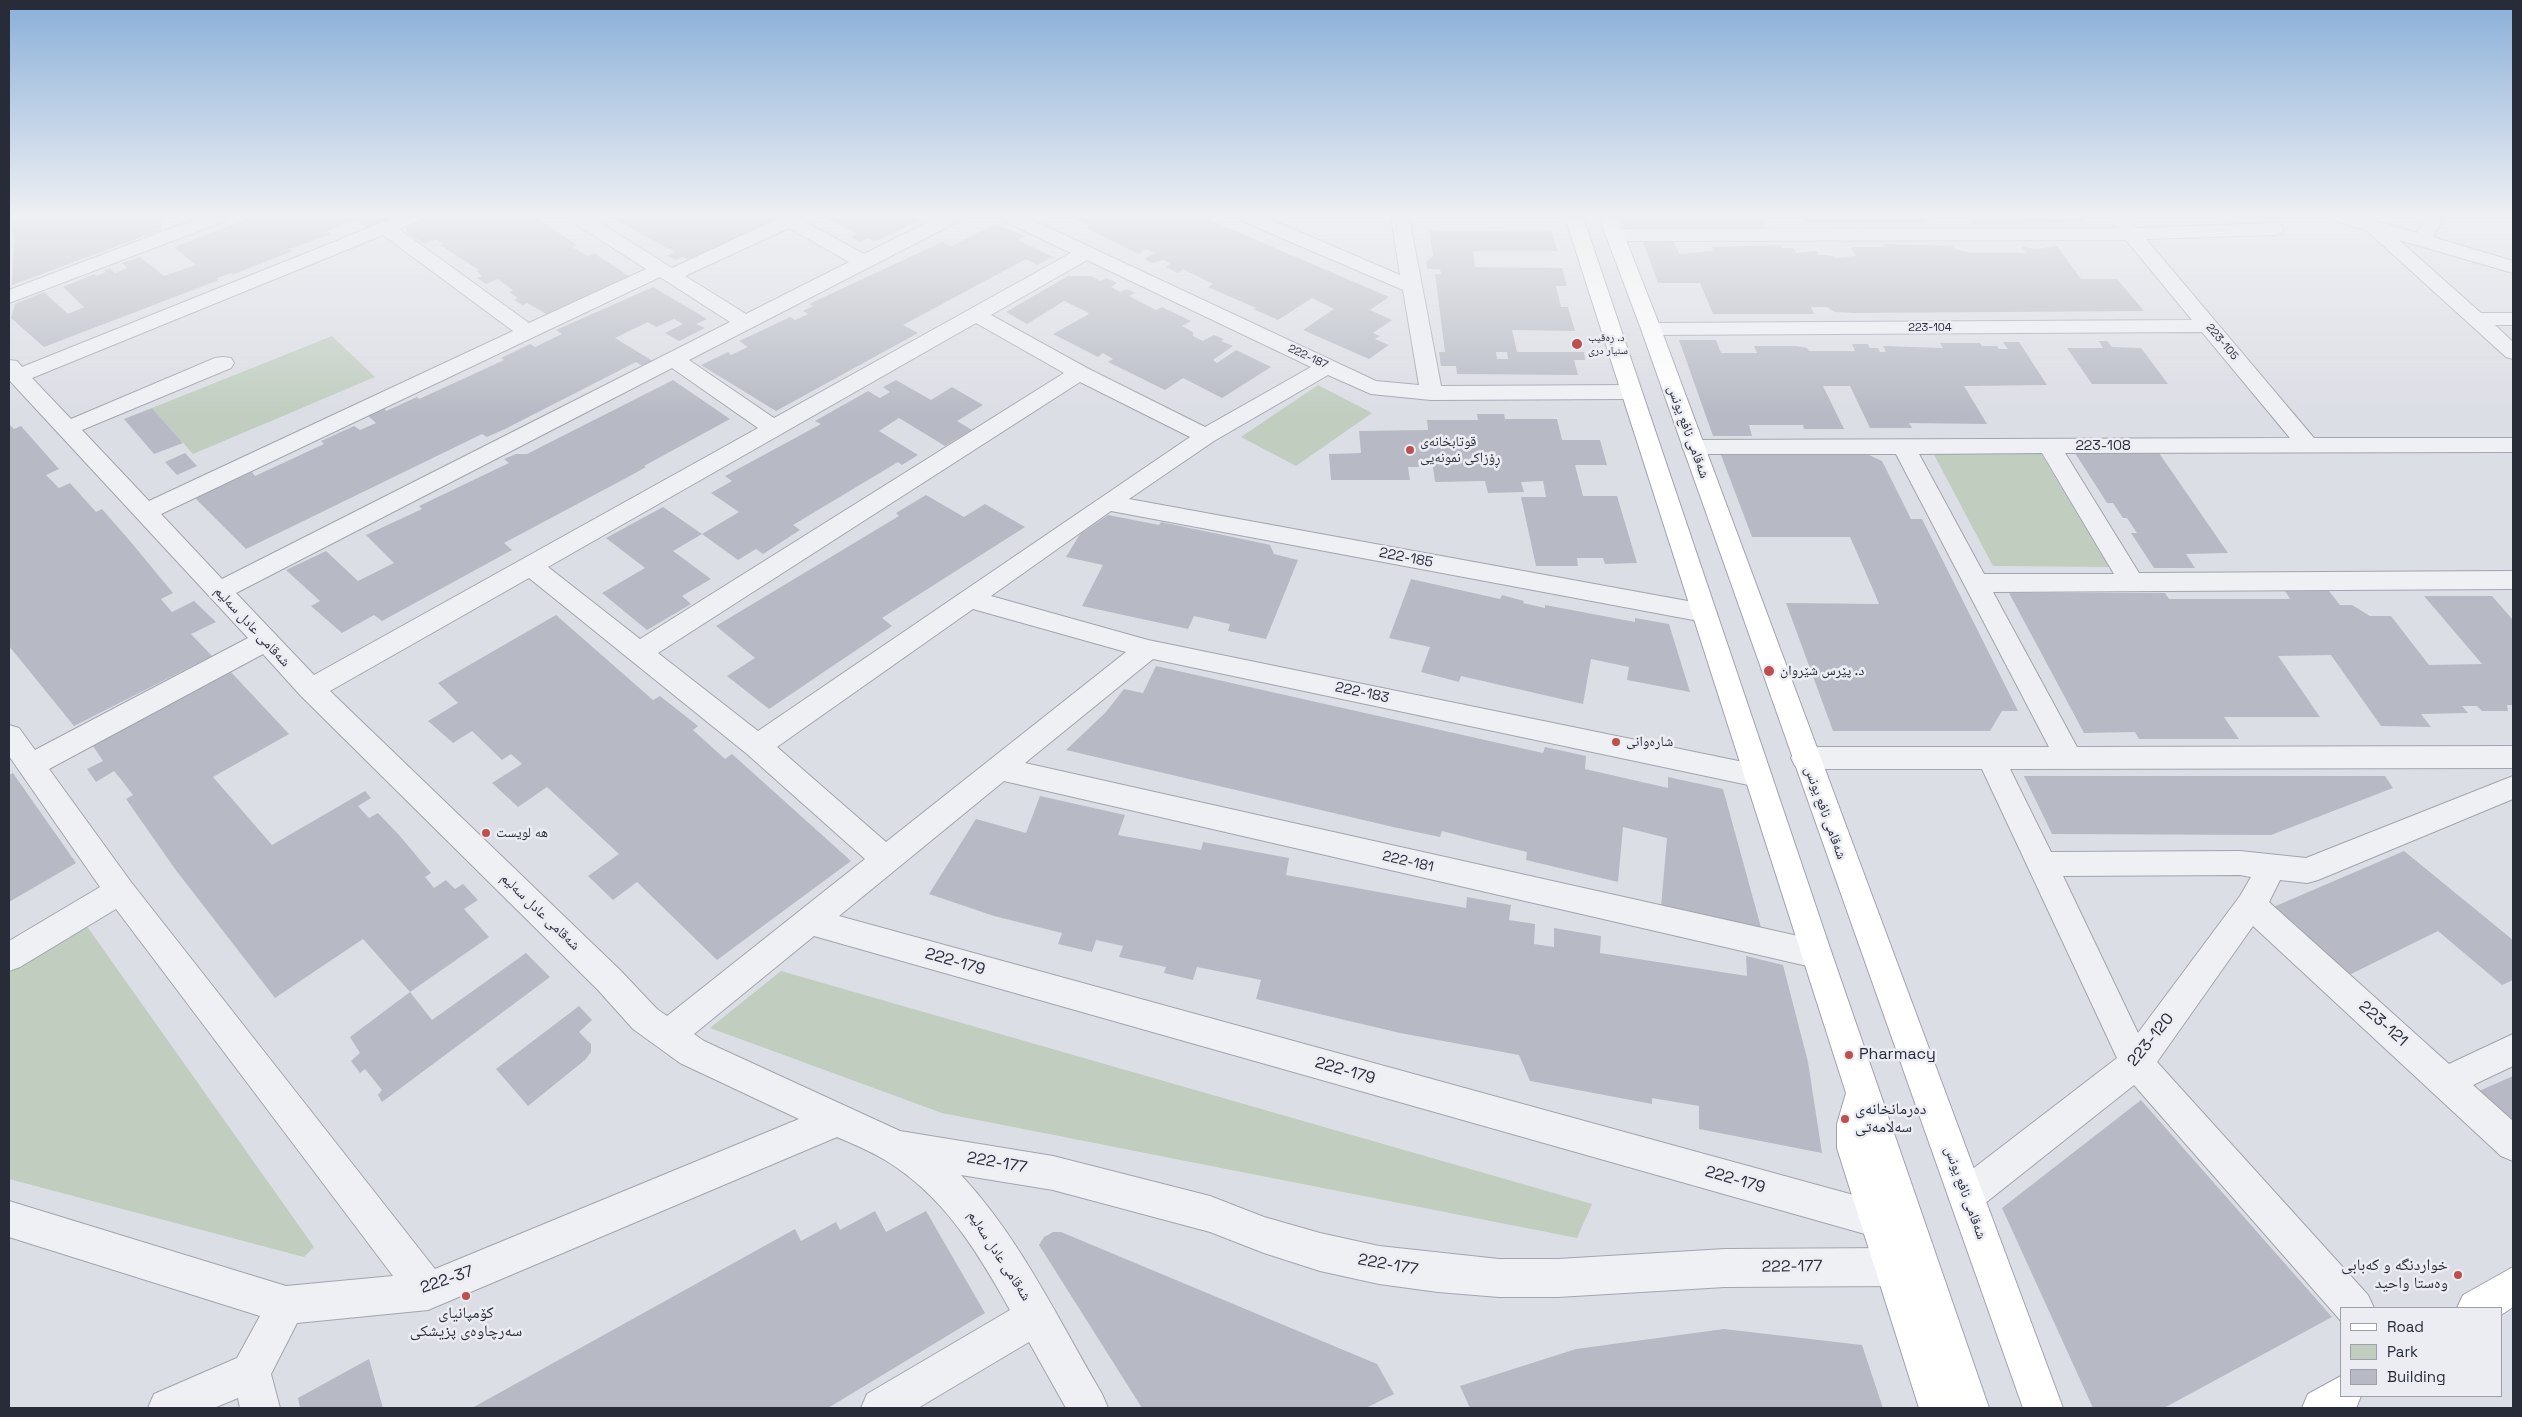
<!DOCTYPE html>
<html>
<head>
<meta charset="utf-8">
<style>
  body { margin:0 }
  #map { position:relative; width:2522px; height:1417px; overflow:hidden; background:#dcdee5; font-family:"Space Grotesk",sans-serif }
  canvas { display:block }
  .frame { position:absolute; inset:0; border:10px solid #282c39; pointer-events:none }
  .legend { position:absolute; left:2340px; top:1307px; width:162px; height:90px; box-sizing:border-box; background:#ebedf3; border:1px solid #9da0a9; margin:0; padding:6px 9px; list-style:none; font-size:15px; color:#282c39 }
  .legend li { display:flex; align-items:center; gap:10px; height:25px }
  .legend b { width:25px; border:1px solid #9da0a9 }
</style>
</head>
<body>
<div id="map">
<canvas width="2522" height="1417"></canvas>
<div class="frame"></div>
<ul class="legend">
<li><b style="height:6px;background:#fff"></b>Road</li>
<li><b style="height:14px;background:#c0cdbf"></b>Park</li>
<li><b style="height:14px;background:#b7bac4"></b>Building</li>
</ul>
</div>
<script>
const context = document.querySelector('canvas').getContext('2d');
context.lineJoin = 'round';
function paint(path, color) {
  context.fillStyle = color;
  context.fill(path, 'evenodd');
}
function trace(path, color, width, dash) {
  context.strokeStyle = color;
  context.lineWidth = width;
  context.lineCap = dash ? 'butt' : 'round';
  context.setLineDash(dash || []);
  context.stroke(path);
}
function drawText(font, color, halo, rows, align = 'center') {
  context.font = font + ' "Space Grotesk","Noto Naskh Arabic",sans-serif';
  context.lineWidth = 5;
  context.setLineDash([]);
  context.textBaseline = 'middle';
  context.strokeStyle = halo;
  context.fillStyle = color;
  for (const [text, x, y, turn = 0] of rows) {
    context.save();
    context.translate(x, y);
    context.rotate((+turn || 0) * Math.PI / 180);
    context.textAlign = isNaN(turn) ? turn : align;
    if (halo) context.strokeText(text, 0, 0);
    context.fillText(text, 0, 0);
    context.restore();
  }
}
const green = new Path2D(`
  M332 336 375 377 193 454 152 408Z
  M1318 385 1372 413 1296 466 1241 437Z
  M1931 449H2038L2109 567 1993 566Z
  M86 925 314 1247 304 1257 9 1179V973Z
  M781 971 1592 1204 1577 1238 942 1113 710 1028Z`);
const building = new Path2D(`
  M10 217H162L161 230 12 285 14 243Z
  M253 217H395L368 228 356 221 340 226 327 231 331 234 290 249 293 251 234 274 231 273 217 278 219 280 44 347 11 318 15 304 44 292 68 314 84 307 63 287 94 274 97 276 106 272 104 270 110 268 115 273 127 268 122 263 140 257 164 276 196 265 174 247Z
  M419 217H535L577 245 572 247 588 256 594 253 629 276 548 315 527 303 523 305 514 300 518 298 509 292 513 290 498 279 486 284 477 278 482 276 476 271 479 270 440 245 443 244 436 239 424 244 409 234 405 229 411 220Z
  M610 217H756L761 219 767 217 775 222 691 261 683 257 676 260 667 256 674 252Z
  M823 217H926L874 242 868 238 860 242 851 237 857 234Z
  M1070 217H1203L1389 297 1370 310 1392 320 1373 333 1380 336 1375 339 1389 345 1369 359 1303 330 1334 309 1312 298 1278 320 1253 309 1256 308 1208 287 1213 284 1183 269 1178 273 1166 267 1171 264 1163 260 1152 263 1144 259 1154 253 1146 249 1138 254 1086 228 1089 226Z
  M1620 217H1760L1768 232H1626Z
  M1803 217H1936L1938 220H1924L1925 223H1806Z
  M1969 217H2080L2085 222 1975 225Z
  M995 224 1025 236 1018 240 1053 257 1037 265 1026 259 903 325 918 333 776 411 701 365 728 352 731 355 748 347 739 341 750 336 790 317 795 320 808 314 803 311 813 306 809 304 942 242 952 246Z
  M1429 230 1552 231 1557 251H1473L1475 267 1562 268 1567 286H1556L1561 307H1568L1575 331 1512 330 1517 352H1584L1585 360H1574L1578 375 1457 374 1456 366H1441L1439 352H1445L1435 274H1441L1440 269H1427L1426 262 1433 256ZM1496 352H1507L1508 359H1497Z
  M1643 242H1674L1679 254 1713 251 1712 247 1780 245 1782 248H1793L1796 253 1817 251 1818 255H1829L1837 258 1856 256 1851 247H1885L1883 244 1952 246 1955 249 1970 253H2026L2021 246 2036 249 2057 246 2081 279H2117L2144 311 1854 313 1835 312 1827 307H1811L1814 314H1713L1700 283H1658Z
  M1068 276H1091L1100 281 1107 278 1117 283 1111 287 1120 292 1127 289 1135 293 1129 296 1156 310 1162 307 1191 321 1182 326 1193 332V336L1203 341 1214 335 1224 339 1221 341 1233 346 1213 360 1217 363 1236 350 1271 367 1222 398 1183 378 1165 390 1108 362 1113 359 1103 353 1098 357 1053 334 1089 314 1087 312 1064 301 1027 324 1006 312Z
  M653 287 707 319 696 324 705 328 679 341 665 333 683 324 674 319 656 327 648 322 615 338 656 363 646 368 636 362 505 429 487 437 482 434 246 549 195 498 252 472 255 476 324 444 321 441 354 426 360 430 376 423 367 415 384 408 386 411 417 397 419 399 476 373 504 360 501 358 530 344 535 347 562 334 556 330Z
  M1679 340H1716L1721 353H1757L1754 346H1796L1807 348 1809 351H1855L1852 344H1868L1870 348H1878L1880 352H1886L1883 346 1943 348 1940 343H1980L1982 346H1997L1999 349H2008L2003 342H2019L2047 385 1964 386 1987 424 1909 423 1912 428H1870L1850 386H1823L1844 429H1804L1803 425H1749L1752 436H1713Z
  M2099 341H2107L2112 347 2141 348 2168 384H2092L2067 348H2103Z
  M673 380 730 419 644 466 646 467 628 477 504 543 512 550 382 621 374 615 342 633 311 606 320 601 286 570 326 551 358 581 394 563 366 535 422 509 419 506 509 463 504 459 516 454H527Z
  M896 380 931 400 952 387 983 405 957 421 972 430 945 446 899 418 879 431 918 455 902 465 898 462 793 525 800 530 763 554 756 549 738 560 702 534 739 512 711 493 732 481 725 476 821 424 815 421 868 391 880 398 890 392 883 387Z
  M152 408 183 443 154 454 124 419Z
  M1477 414H1504L1505 419H1557L1562 440H1600L1607 465H1575L1583 496H1617L1637 563 1605 564 1603 558H1577L1578 566H1536L1521 497H1546L1543 481 1521 482 1524 492 1488 493 1485 481 1435 482 1432 460H1418L1419 467H1408L1410 480H1331L1329 454 1361 453 1359 431 1428 430 1427 420H1478Z
  M9 424 14 429 21 426 59 469 46 475 59 488 70 483 96 512 102 509 130 541 173 593 161 599 172 612 194 601 216 622 191 634 212 656 74 726 9 646Z
  M185 453 197 466 177 475 165 462Z
  M2075 453H2159L2228 553 2186 554 2195 568H2154L2131 533H2137L2127 518H2123L2113 503H2107Z
  M1867 454 1882 461 1911 519H1922L2018 711H2002L1990 731H1833L1786 603 1879 604 1875 594 1850 537H1752L1721 455Z
  M926 495 964 517 985 504 1025 527 882 618 892 626 769 709 727 676 755 658 716 626 899 516 896 513Z
  M663 507 702 534 673 551 711 579 682 596 691 604 647 630 602 593 645 568 606 538Z
  M1108 515 1159 525 1161 522 1266 544 1270 545 1274 554 1298 560 1266 639 1228 631 1230 624 1194 616 1188 629 1082 606 1103 565 1066 557 1080 534Z
  M1411 579 1500 599 1502 595 1524 601 1523 603 1545 608V605L1635 622V618L1669 624 1690 692 1627 680 1629 667 1591 659 1583 704 1461 676 1459 682 1421 672 1430 647 1389 638Z
  M2285 591H2329L2340 605H2352L2370 616H2391L2429 665 2482 664 2424 596H2492L2513 620V705H2507L2508 711H2482L2477 706H2462L2468 713 2421 714 2431 727 2381 726 2331 655 2278 656 2320 717H2224L2239 739H2139L2135 732 2084 733 2009 593H2165L2169 599H2290Z
  M556 615 653 700 660 696 698 726 693 730 725 759 732 754 851 861 717 960 637 882 613 900 588 876 619 854 547 787 518 807 492 783 522 764 511 754 502 760 472 731 453 743 428 721 458 703 438 683Z
  M1156 666 1543 753 1545 747 1586 756 1585 769 1668 788V777L1723 789 1762 931 1661 907 1667 838 1623 827 1618 882 1526 860 1527 852 1485 842 1442 831 1440 837 1393 827 1066 750 1106 712 1124 689 1143 693Z
  M230 671 289 734 213 777 272 845 365 791 371 798 358 806 369 818 378 813 399 835 431 873 425 877 434 888 446 880 455 889 463 884 478 900 464 909 489 937 410 992 363 939 275 998 175 869 126 799 133 795 123 782 114 771 96 782 87 769 103 761 91 743Z
  M13 773 76 863 9 902V775Z
  M2024 776H2385L2393 788 2271 835 2052 834Z
  M1040 796 1125 815 1118 835 1201 850 1203 842 1289 858 1286 875 1466 908 1467 897 1511 905 1509 920 1535 924 1534 944 1554 947V928L1601 936 1600 953 1747 976 1746 956 1783 965 1808 1062 1822 1153 1699 1129V1106L1652 1098V1104L1530 1081 1519 1055 1400 1033 1256 999 1261 980 1197 967 1193 980 1164 973 1166 967 1119 957 1123 946 1096 940 1092 952 1058 944 1062 933 994 916 929 894 976 819 1026 833Z
  M2404 851 2513 940V980L2502 985 2438 931 2347 976 2271 908Z
  M526 953 550 977 382 1102 378 1095 382 1090 365 1069 360 1073 351 1061 360 1053 350 1037 410 992 432 1020Z
  M579 1006 592 1020 579 1032 591 1044V1052L585 1060 528 1106 496 1069Z
  M2513 1076V1122L2479 1091Z
  M2141 1100 2332 1317 2164 1408H2093L2002 1208Z
  M875 1211 886 1232 926 1211 985 1313 828 1408H472L795 1229 801 1241 836 1222 840 1230Z
  M1053 1232H1061L1377 1364 1394 1394 1366 1408H1142L1039 1245 1044 1237Z
  M1724 1329 1862 1345 1883 1408H1470L1460 1386 1576 1349Z
  M369 1359 383 1408H300L298 1398Z`);
const minor = new Path2D(`
  M201 217H227L225 221 9 303V290Z
  M396 217H421L419 221 399 229 529 323 646 269 571 221 569 217H591L672 268 775 220 773 217H796L864 254 938 217H961L959 221 689 360 774 418 1071 253 1004 221 1002 217H1026L1376 381 1419 385 1403 290 1242 221 1240 217H1265L1400 275 1391 217H1409L1441 386 1630 385 1638 387 1641 392 1638 397 1630 399 1431 400 1371 394 1328 375 1214 441 1129 499 1704 604 1713 607 1717 613 1713 619 1704 622 1111 511 991 596 1148 640 1758 765 1768 768 1772 776 1768 784 1758 787 1153 659 1025 763 1816 940 1827 944 1832 954 1827 964 1816 968 1004 781 839 916 1879 1202 1892 1207 1897 1220 1892 1233 1879 1238 814 936 694 1034 704 1041 900 1131 1053 1156 1210 1196 1264 1217 1320 1233 1379 1246 1499 1259H1558L1725 1249 1894 1248 1907 1254 1913 1267 1907 1280 1894 1286 1725 1287 1558 1297H1499L1438 1292 1379 1284 1320 1271 1264 1253 1210 1232 1053 1190 961 1175C1020 1238 1058 1319 1102 1394L1108 1408H1066L1029 1342 918 1408H861L867 1394 1010 1310C977 1251 944 1196 885 1160 870 1151 853 1144 837 1137L428 1310 297 1323 271 1374 280 1408H240L238 1398 214 1408H148L154 1394 237 1358 260 1316 9 1237V1201L286 1286 393 1276 116 909 20 967 9 971V941L100 887 9 756V725L19 728 35 750 248 638 10 381 9 360 17 361 22 367ZM789 228 849 262 746 314 685 276ZM383 235 513 331 149 501 82 430 231 368 234 363 231 358 223 357 215 358 71 419 32 378ZM1087 260 1311 367 1205 427 1087 368 991 315ZM660 277 730 322 222 579 161 514ZM976 323 1064 373 640 639 548 567ZM672 368 758 428 314 675 236 593ZM1080 382 1190 437 758 731 658 653ZM529 578 747 754 865 859 667 1016 657 1009 620 970 330 691ZM973 609 1126 652 886 842 777 747ZM263 654 301 696 598 990 633 1029 680 1063 799 1119 435 1269 131 882 49 769Z
  M2334 217H2363L2417 233 2426 217H2444L2433 237 2513 261V273L2399 240 2481 313H2513V325H2495L2513 342V359L2506 357 2366 230 2336 221Z
  M2123 218 2130 220 2136 228 2274 223 2281 225 2284 229 2281 233 2274 235 2146 239 2314 438H2513V452L2065 453 2139 573 2513 571V589L1993 592 2077 747 2513 746V768L2010 769 2051 852 2240 851 2306 858 2513 776V799L2318 880 2307 883 2280 880 2269 902 2449 1064 2513 1034V1066L2473 1085 2513 1121V1161L2501 1156 2253 926 2157 1062 2368 1295 2374 1308H2341V1321L2134 1085 1979 1208 1966 1214 1953 1208 1948 1196 1953 1184 2117 1058 1982 769H1805L1795 766 1791 758 1795 750 1805 747H2049L1896 454H1693L1685 452 1682 447 1685 442 1693 440 2290 438 2202 332 1651 335 1644 333 1641 329 1644 325 1651 323 2192 320 2126 240 1615 241 1608 239 1605 235 1608 231 1615 229 2117 228 2114 224 2116 220ZM2042 453 2114 574H1984L1919 454ZM2240 875 2251 877 2240 896 2138 1033 2063 876Z`);
const major = new Path2D(`
  M1565 217H1583L1832 954 1989 1408H1919L1837 1148V1124L1846 1093Z
  M1599 217H1617L1661 329 2063 1408H2023L1641 329Z
  M2513 1267V1307L2501 1315V1308H2457L2463 1295Z
  M2341 1376V1396H2361L2356 1408H2302L2308 1394Z`);
const markers = [
  [1577,344,6,"#bd4f4e"],
  [1410,450,5,"#bd4f4e"],
  [1769,671,6,"#bd4f4e"],
  [1616,742,5,"#bd4f4e"],
  [486,833,5,"#bd4f4e"],
  [1849,1055,5,"#bd4f4e"],
  [1845,1119,5,"#bd4f4e"],
  [2458,1275,5,"#bd4f4e"],
  [466,1296,5,"#bd4f4e"]
];
const farStreetnames = [
  ["223-104",1930,328],
  ["223-105",2222,342,50],
  ["222-187",1308,357,25]
];
const farPoinames = [
  ["د. ڕەقیب",1588,338],
  ["سنیار دری",1588,351]
];
const streetNames = [
  ["شەقامی نافع یونس",1688,432,70],
  ["223-108",2103,446],
  ["222-185",1406,558,11],
  ["شەقامی عادل سەلیم",252,627,47],
  ["222-183",1362,693,12],
  ["شەقامی نافع یونس",1825,813,70],
  ["222-181",1408,862,13],
  ["شەقامی عادل سەلیم",540,912,44],
  ["شەقامی نافع یونس",1965,1193,70],
  ["شەقامی عادل سەلیم",999,1256,57]
];
const poiNames = [
  ["قوتابخانەی",1420,442],
  ["ڕۆزاکی نمونەیی",1420,458],
  ["د. پێرس شێروان",1780,671],
  ["شارەوانی",1626,742],
  ["هه لويست",496,833]
];
const nearStreetnames = [
  ["222-179",955,962,16],
  ["223-121",2383,1024,42],
  ["223-120",2151,1040,-51],
  ["222-179",1345,1071,16],
  ["222-177",997,1163,10],
  ["222-179",1735,1180,16],
  ["222-177",1388,1265,10],
  ["222-177",1792,1267,-1],
  ["222-37",447,1280,-19]
];
const nearPoinames = [
  ["Pharmacy",1859,1055],
  ["دەرمانخانەی",1855,1110],
  ["سەلامەتی",1855,1128],
  ["خواردنگە و کەبابی",2448,1266,"right"],
  ["وەستا واحید",2448,1284,"right"],
  ["کۆمپانیای",466,1314,"center"],
  ["سەرچاوەی پزیشکی",466,1332,"center"]
];
paint(green, '#c0cdbf');
paint(building, '#b7bac4');
trace(minor, '#a2a5ae', 2);
trace(major, '#9da2af', 2);
paint(minor, '#eff0f3');
paint(major, '#fff');
const sky = context.createLinearGradient(0, 0, 0, 415);
sky.addColorStop(0, '#89afd8');
sky.addColorStop(0.52, '#eff0f3');
sky.addColorStop(1, '#eff0f300');
context.fillStyle = sky;
context.fillRect(0, 0, 2522, 415);
for (const [x, y, r, color] of markers) {
  const dot = new Path2D();
  dot.arc(x, y, r, 0, 2 * Math.PI);
  context.fillStyle = color;
  context.fill(dot);
  trace(dot, '#ebedf3', 2);
}
drawText('11px', '#282c39', '#ebedf3', farStreetnames);
drawText('11px', '#282c39', '#ebedf3', farPoinames, 'left');
drawText('14px', '#282c39', '#ebedf3', streetNames);
drawText('14px', '#282c39', '#ebedf3', poiNames, 'left');
drawText('16px', '#282c39', '#ebedf3', nearStreetnames);
drawText('16px', '#282c39', '#ebedf3', nearPoinames, 'left');
</script>
</body>
</html>
